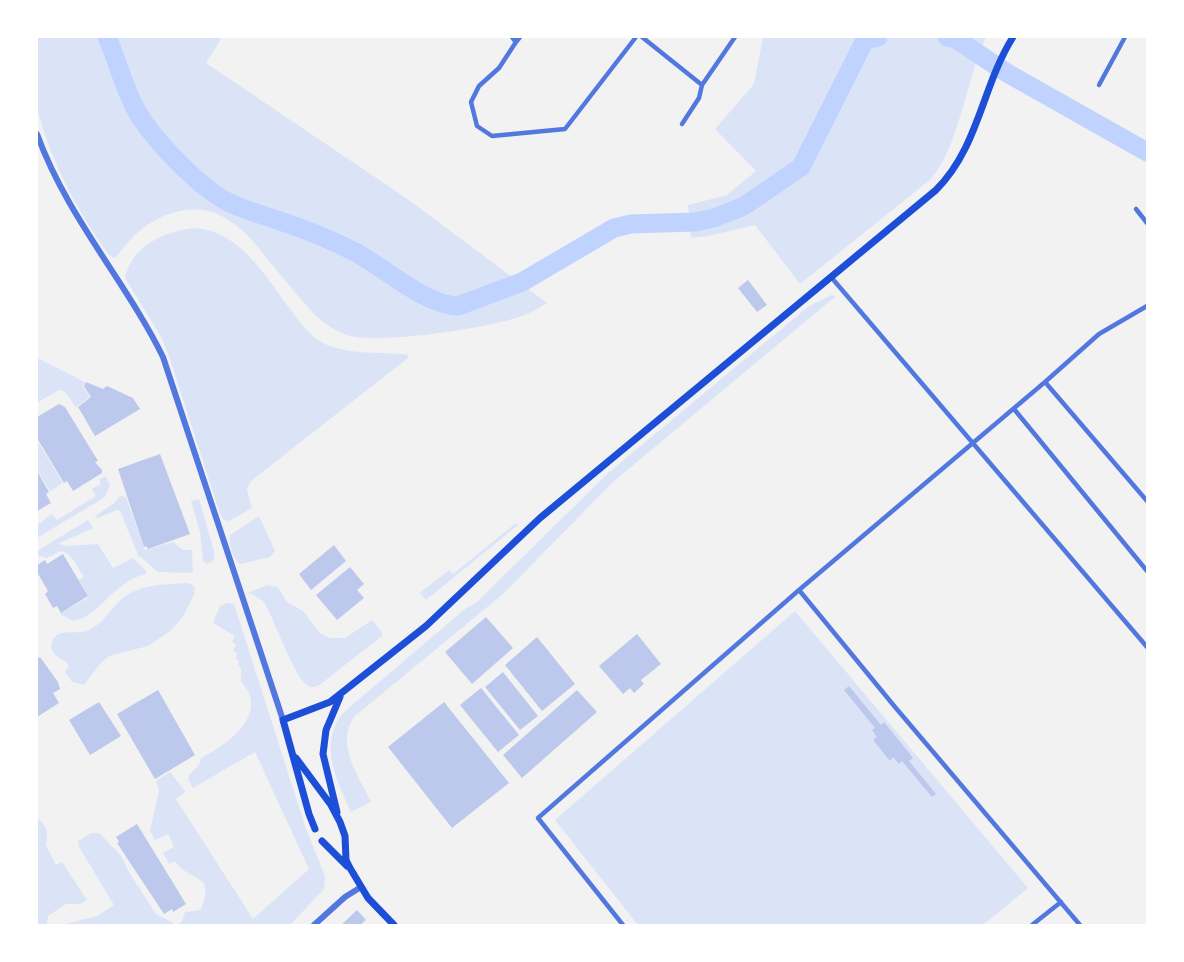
<!DOCTYPE html>
<html>
<head>
<meta charset="utf-8">
<style>
  body { margin:0 }
  #map { position:relative; width:1184px; height:962px; overflow:hidden; background:#f2f2f2; font-family:"Open Sans",sans-serif }
  canvas { display:block }
  .frame { position:absolute; inset:0; border:38px solid #fff; pointer-events:none }
</style>
</head>
<body>
<div id="map">
<canvas width="1184" height="962"></canvas>
<div class="frame"></div>
</div>
<script>
const context = document.querySelector('canvas').getContext('2d');
context.lineJoin = 'round';
function paint(path, color) {
  context.fillStyle = color;
  context.fill(path, 'evenodd');
}
function trace(path, color, width, dash) {
  context.strokeStyle = color;
  context.lineWidth = width;
  context.lineCap = dash ? 'butt' : 'round';
  context.setLineDash(dash || []);
  context.stroke(path);
}
const green = new Path2D(`
  M37 37H218L221 39 206 63 409 200 547 303C539 308 531 313 522 316 489 328 383 344 350 336 335 332 324 323 313 313 300 298 287 283 274 267 247 233 221 198 172 213 147 221 132 236 117 256L113 258 108 254C77 210 50 160 37 108 33 86 37 59 37 37Z
  M763 37H986C967 77 959 147 931 179L800 284 755 225 708 236 691 238 688 205 727 195 756 171 715 129 754 84Z
  M195 228C238 230 266 276 290 309 299 321 309 336 323 343 350 356 380 351 408 355V358L251 481 247 489 252 508 229 521 224 520 220 514 169 356 160 335 125 278C132 245 165 231 195 228Z
  M831 295 836 296 613 482 503 594 355 716C334 743 359 776 371 802L351 812C337 781 317 743 344 712L465 609 477 602 607 474 809 306Z
  M37 358 85 382 83 386 90 397 76 407 64 391 59 390 38 402Z
  M37 440 63 483 50 491 37 470Z
  M106 476 110 485 105 497 37 538V523H40L52 514 57 520 96 496 92 489 101 484 99 480Z
  M120 496 126 497 145 550 173 542 183 550H192L193 573 158 572 138 555 120 511 117 510 98 518 94 517 114 503Z
  M199 499 214 551V560L207 564 203 561 200 532 191 501Z
  M259 516 275 551 270 557 240 564C233 559 228 544 230 535Z
  M88 520 93 528 58 544 67 546 98 544 113 568 133 558 146 571V574C112 582 99 618 73 621L60 614 89 597 79 580 84 576C76 567 74 555 61 551L47 558 37 555V551Z
  M516 523 518 525 426 600 420 593 449 570 453 574Z
  M188 583 194 586 195 593 182 618 169 632 148 646 109 656 99 665 84 685 72 682 65 672 69 666C64 657 48 657 52 642 56 626 78 636 89 630 100 625 106 616 113 608 133 583 159 585 188 583Z
  M267 585 278 587 287 602 303 611 320 633 329 638H345L372 620 382 632V636L322 683C317 687 313 689 307 685 293 676 275 619 263 601L252 594H246Z
  M227 603 234 604 306 829 325 876 324 889 290 925H61L97 916 114 905 79 847 78 841 91 833H99L120 854 129 872 156 914 177 925 182 921 185 912 201 910C216 871 192 885 175 861L169 864 163 853 174 847 168 834 155 840 150 831 159 791 156 781 170 772 186 792 176 799 253 919 309 869 255 752 193 788 188 779 190 774 199 765 201 758C228 745 271 712 241 682V668L238 666 239 660 236 659 237 653 233 651 236 645 232 642 235 636 213 623 220 606Z
  M795 611 1028 888 983 925H638L555 820Z
  M37 818C48 827 48 832 46 845L56 865 62 862 87 900 80 904H66L48 916 47 924 53 925H37Z`);
const river = new Path2D(`
  M107 37C117 60 123 84 134 106 149 136 197 185 226 201 245 211 267 216 286 223 310 231 333 241 355 252 385 268 425 305 458 306L522 282 614 228 631 224 695 222 714 218 744 206 801 167 865 40 878 37
  M947 37 956 39 1007 73 1147 152`);
const building = new Path2D(`
  M748 280 767 305 757 312 738 288Z
  M86 382 103 389 107 386 133 398 140 409 95 436 78 407 91 397 84 386Z
  M59 404 65 407 98 461 95 462 102 470V473L73 491 67 481 64 483 37 438V417Z
  M160 454 190 534 148 549 146 546 144 547 118 469Z
  M37 471 49 492 46 494 51 503 37 511Z
  M334 545 346 561 311 590 299 574Z
  M63 554 88 596 61 613 57 606 53 608 45 594 48 591 37 572V565L45 560 47 564Z
  M350 567 364 584 357 590 364 598 337 620 316 595Z
  M486 617 513 648 472 684 445 652Z
  M637 634 661 664 641 680 644 684 634 693 630 688 623 694 599 666Z
  M537 637 575 684 542 711 505 665Z
  M40 657 58 682 60 689 53 693 59 703 37 717V659Z
  M503 672 538 716 520 730 485 687Z
  M849 686 881 725 884 722 913 758 909 761 936 794 932 797 902 761 899 764 893 757 890 761 873 740 877 737 872 730 875 728 844 690Z
  M481 688 519 735 498 752 460 705Z
  M158 690 195 755 155 779 117 714Z
  M577 690 597 712 522 778 503 755Z
  M99 702 121 736 90 755 69 720Z
  M444 702 509 783 452 828 388 747Z
  M137 824 186 904 173 912 172 909 164 914 117 843 119 842 116 837Z
  M357 910 366 920 360 925H341Z`);
const minor = new Path2D(`
  M512 37 516 42 520 37
  M642 37 702 85 699 98 682 124
  M516 42 499 68 479 86 471 102 477 126 492 136 565 129 636 37
  M702 85 735 37
  M1099 85 1125 37
  M1136 209 1147 223
  M831 277 1147 647
  M1045 382 1147 501
  M1014 409 1147 571
  M799 590 895 707 1080 925
  M623 925 538 818 799 590 1045 382 1099 334 1147 306
  M1032 925 1061 902`);
const tertiary = new Path2D(`
  M37 134C67 217 125 280 163 357L283 720
  M314 925 345 897 361 887`);
const secondary = new Path2D(`
  M296 758 331 805 340 822 345 836 346 860 350 868 368 898 394 925
  M337 812 323 754 326 730 340 697
  M315 829 309 814 283 720 330 702 426 626 540 518 936 190C979 147 982 86 1013 37
  M322 841 347 866`);
paint(green, '#dbe4f7');
trace(river, '#bfd3fe', 19);
paint(building, '#bdc9ec');
trace(minor, '#5277de', 4.5);
trace(tertiary, '#5277de', 6);
trace(secondary, '#1d4ed8', 7);
</script>
</body>
</html>
